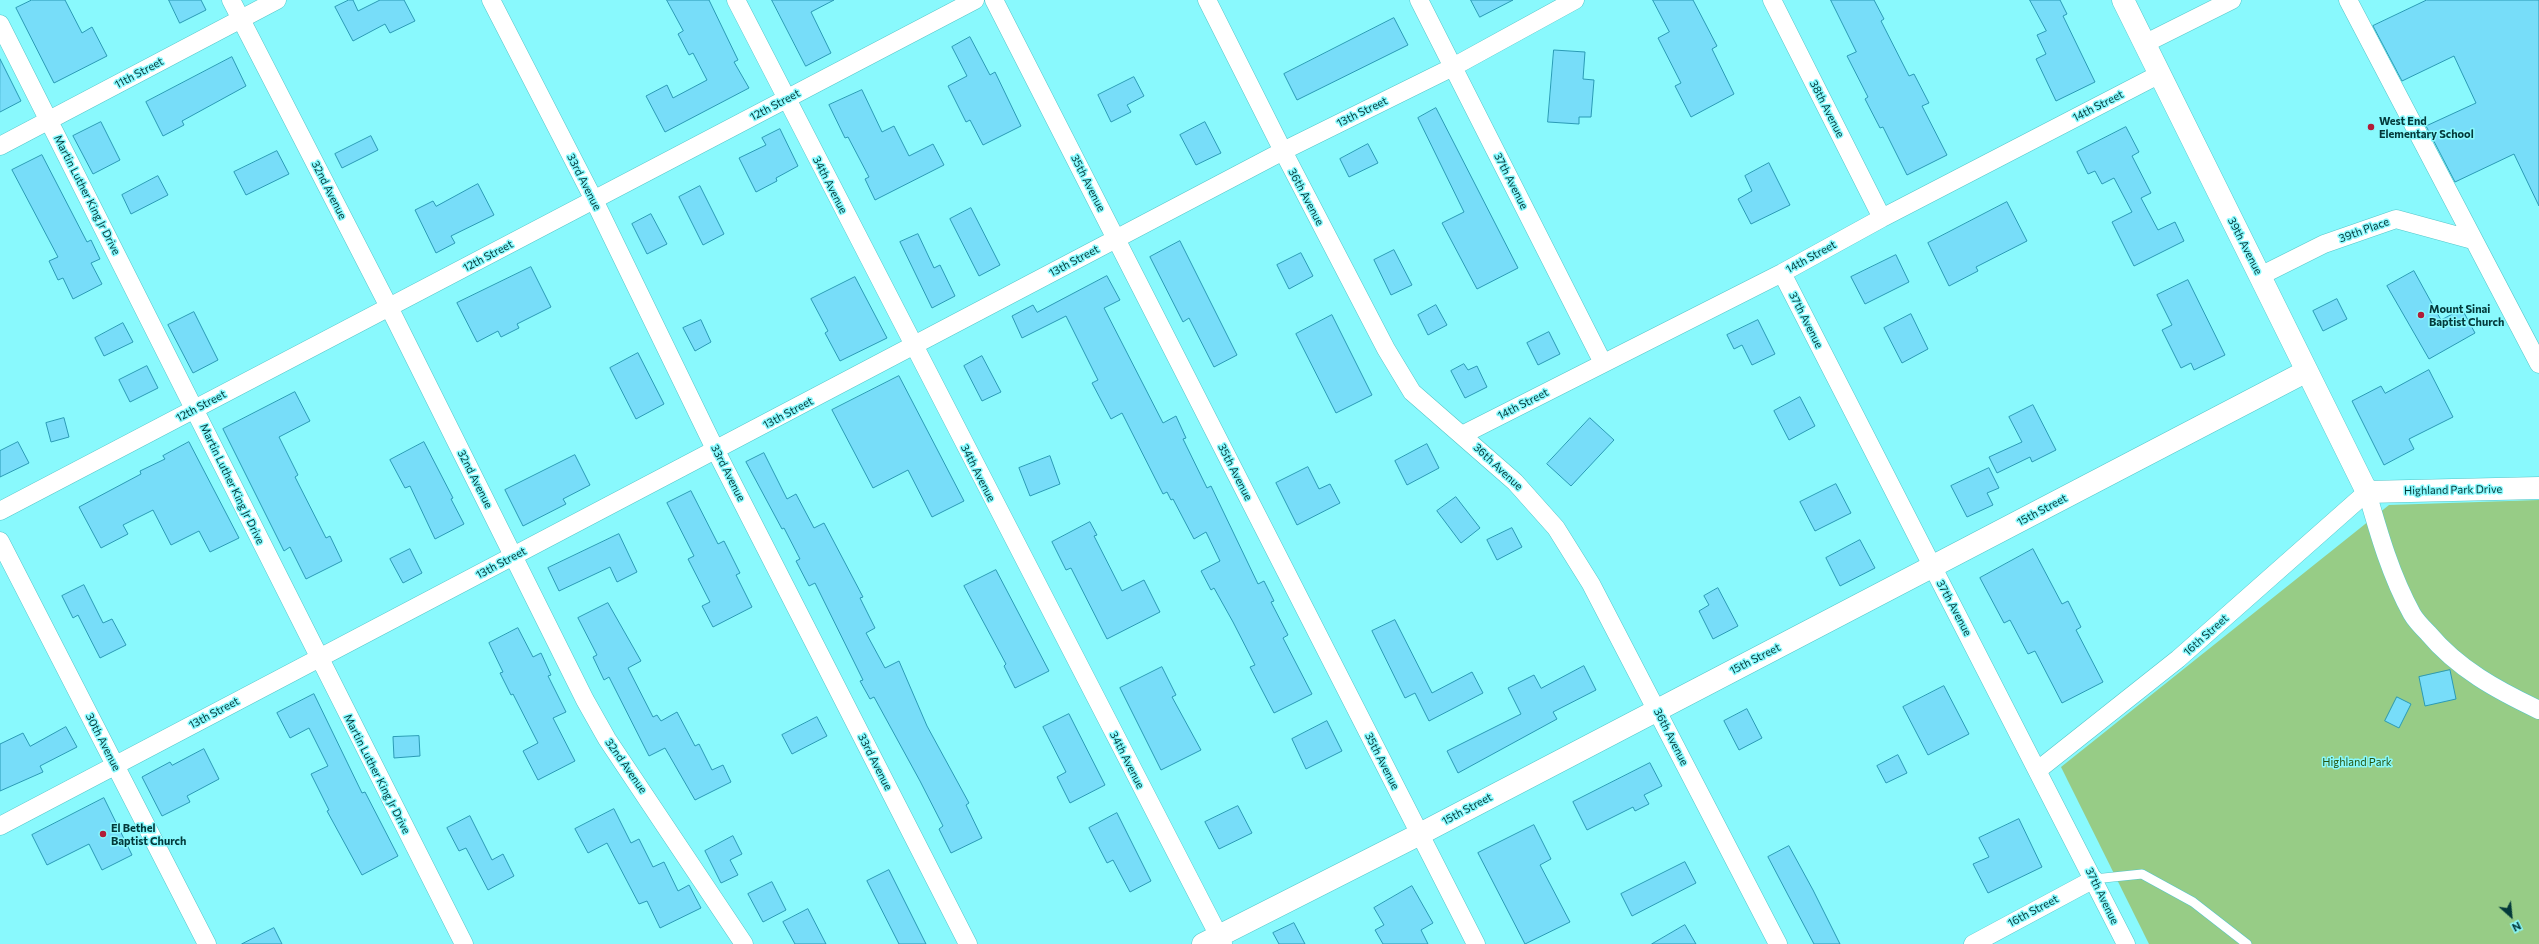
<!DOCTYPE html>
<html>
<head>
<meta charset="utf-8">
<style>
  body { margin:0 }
  #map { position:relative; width:2539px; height:944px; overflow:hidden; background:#89f9fd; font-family:Commissioner,sans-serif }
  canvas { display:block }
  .north { position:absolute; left:2491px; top:896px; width:40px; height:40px; -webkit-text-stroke:3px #89f9fd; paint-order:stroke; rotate:153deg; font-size:11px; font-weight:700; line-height:16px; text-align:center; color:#03393a }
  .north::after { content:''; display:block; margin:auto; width:14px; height:18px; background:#03393a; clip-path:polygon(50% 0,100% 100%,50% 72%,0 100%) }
</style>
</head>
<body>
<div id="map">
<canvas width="2539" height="944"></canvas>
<div class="north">N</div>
</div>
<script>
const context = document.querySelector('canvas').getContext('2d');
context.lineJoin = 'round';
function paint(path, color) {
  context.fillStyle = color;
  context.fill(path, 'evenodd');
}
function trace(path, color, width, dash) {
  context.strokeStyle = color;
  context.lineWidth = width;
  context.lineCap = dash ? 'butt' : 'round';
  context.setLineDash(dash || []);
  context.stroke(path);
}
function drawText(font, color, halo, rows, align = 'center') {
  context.font = font + ' Commissioner,sans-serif';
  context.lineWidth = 3;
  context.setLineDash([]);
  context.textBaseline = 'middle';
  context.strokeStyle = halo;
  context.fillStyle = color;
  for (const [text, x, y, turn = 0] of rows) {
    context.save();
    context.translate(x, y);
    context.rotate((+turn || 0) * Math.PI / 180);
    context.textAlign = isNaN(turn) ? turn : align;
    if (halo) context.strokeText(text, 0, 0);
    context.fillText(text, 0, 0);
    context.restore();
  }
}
const green = new Path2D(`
  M2539 500V944H2149L2061 767 2389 505Z`);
const building = new Path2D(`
  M32 0H65L82 33 92 27 107 56 54 83 16 8Z
  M169 0H201L206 10 180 23Z
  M349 0H353L358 11 380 0H404L415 21 390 33 385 24 353 41 335 7Z
  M667 0H709L738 60 734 62 749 88 665 132 646 96 667 85 673 98 707 80 693 53 689 55 678 34 683 31Z
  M772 0H834L811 12 831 53 806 66Z
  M1471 0H1513L1480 17Z
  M1653 0H1693L1717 46 1712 49 1734 94 1691 117 1675 86 1681 83 1658 38 1669 32Z
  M1831 0H1874L1884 19 1881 21 1909 76 1914 74 1929 103 1922 106 1947 155 1907 175 1883 127 1880 128 1865 99 1868 97 1847 56 1856 52Z
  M2030 0H2060L2067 14 2063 16 2095 82 2056 101 2036 59 2046 54 2037 35 2046 31Z
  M2427 0H2539V206L2514 154 2455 182 2426 126 2476 103 2454 56 2402 81 2373 26Z
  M1394 18 1408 45 1297 100 1284 74Z
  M970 37 990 75 995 72 1021 126 983 145 970 120 966 122 948 86 967 76 952 47Z
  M1554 50 1585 52 1583 79 1594 80 1591 117H1579V124L1548 122Z
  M232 57 246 86 182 121 184 125 163 136 146 102Z
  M0 59 21 101 0 112Z
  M1134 77 1144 96 1127 105 1131 112 1111 122 1098 95Z
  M862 90 882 132 894 126 909 156 933 144 944 165 875 200 865 179 869 177 848 137 845 138 829 105Z
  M1436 108 1518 268 1477 289 1442 223 1464 212 1418 118Z
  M101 122 120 160 93 174 73 136Z
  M1205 122 1221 153 1196 165 1180 135Z
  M2126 127 2139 152 2132 156 2151 193 2141 198 2158 230 2175 222 2184 241 2134 266 2112 222 2132 212 2114 178 2102 184 2095 171 2088 174 2077 152Z
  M780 129 798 166 776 178 777 181 756 192 739 158 766 145 762 138Z
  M371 136 378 150 342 168 335 154Z
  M1368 144 1378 163 1349 177 1340 159Z
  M277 151 289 174 246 195 234 172Z
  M42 155 87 242 91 240 100 259 91 263 102 284 73 299 63 278 58 280 49 261 58 257 12 170Z
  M1769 163 1790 205 1751 224 1738 199 1752 191 1745 176Z
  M158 176 168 195 131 214 122 195Z
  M478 184 494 215 451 236 455 243 436 253 415 210 433 201 436 206Z
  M700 186 724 234 703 245 679 197Z
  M2007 202 2027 241 1976 267 1978 271 1949 286 1928 243Z
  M971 208 1000 265 979 276 950 219Z
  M651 214 667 244 647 254 632 224Z
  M918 234 934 268 940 265 955 296 932 308 900 242Z
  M1180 241 1237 355 1214 367 1189 318 1183 322 1150 257Z
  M1394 250 1412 285 1391 295 1374 260Z
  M1301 253 1313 276 1289 289 1277 265Z
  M1896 255 1909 282 1865 304 1851 277Z
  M531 267 551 307 517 324 519 328 501 337 498 331 477 342 457 303Z
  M2414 271 2441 320 2462 309 2475 333 2429 359 2387 286Z
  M1107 276 1120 300 1104 308 1163 423 1176 416 1186 438 1183 439 1207 488 1211 486 1258 584 1264 581 1274 601 1271 602 1288 635 1283 638 1312 694 1274 713 1250 667 1255 665 1233 622 1214 588 1211 590 1201 571 1220 561 1206 532 1194 539 1173 499 1171 500 1167 492 1163 494 1122 413 1111 419 1092 383 1098 380 1066 316 1022 338 1012 316 1033 305 1037 312Z
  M855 277 887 338 840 361 825 333 828 331 811 299Z
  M2188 280 2225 355 2194 370 2191 363 2181 368 2162 330 2172 325 2157 295Z
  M2337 299 2347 319 2323 331 2313 311Z
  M1436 305 1447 325 1428 335 1418 315Z
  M194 312 218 360 193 373 168 325Z
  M1911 314 1928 349 1902 363 1884 328Z
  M1332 315 1372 395 1336 413 1296 334Z
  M701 320 711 342 695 351 683 328Z
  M1758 320 1775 354 1752 365 1742 345 1734 349 1727 335Z
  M123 323 133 342 104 356 95 338Z
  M1549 332 1560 354 1538 365 1527 343Z
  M638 353 664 404 636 419 610 368Z
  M982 356 1001 392 982 401 964 366Z
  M1464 364 1468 370 1477 366 1487 387 1465 398 1451 371Z
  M147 366 158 388 130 402 119 380Z
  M2429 370 2453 417 2409 439 2414 449 2384 465 2352 401 2381 386 2385 393Z
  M899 376 964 501 932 517 908 470 873 488 832 410Z
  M295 392 310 421 279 437 298 475 295 477 326 538 330 536 342 561 306 579 290 547 284 551 223 429Z
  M1800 397 1815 426 1789 440 1774 411Z
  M2033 405 2056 450 2032 462 2030 457 1997 473 1989 457 2022 442 2009 417Z
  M64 418 69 437 51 442 46 423Z
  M1590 418 1614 440 1571 486 1547 464Z
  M18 442 29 463 0 477V451Z
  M189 442 239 538 210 552 199 531 171 545 153 510 123 525 128 534 101 548 79 507 141 474 140 471 165 459 163 456Z
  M424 442 453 498 451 499 464 524 435 539 410 486 405 488 390 460Z
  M1427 444 1439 468 1407 485 1395 461Z
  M764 453 787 499 796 494 814 528 824 523 863 597 860 598 875 628 866 633 885 668 899 661 927 726 969 803 966 805 982 838 951 853 939 829 943 826 920 781 874 697 870 699 860 681 863 680 815 583 809 586 796 561 800 559 784 528 782 529 746 462Z
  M575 455 590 485 563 499 566 504 523 526 505 490Z
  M1050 456 1060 484 1030 496 1019 468Z
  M1308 467 1319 489 1330 484 1340 503 1297 525 1276 483Z
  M1989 468 1999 488 1987 493 1993 505 1967 517 1951 486Z
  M1836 484 1851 513 1815 531 1800 502Z
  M691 491 718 544 724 541 740 573 736 575 752 607 713 627 702 606 710 602 688 559 694 556 667 503Z
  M1456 497 1480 528 1461 543 1437 511Z
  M1090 522 1097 535 1094 536 1122 591 1144 580 1160 612 1107 639 1071 568 1066 570 1052 542Z
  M1512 528 1522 547 1497 560 1487 540Z
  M619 534 637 572 617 582 610 567 559 591 548 568Z
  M1860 540 1875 568 1840 586 1826 558Z
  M410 549 422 573 403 583 390 559Z
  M2033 549 2062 604 2068 601 2081 627 2076 630 2103 682 2062 703 2035 651 2028 654 2010 620 2004 623 1980 578Z
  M996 570 1049 671 1015 688 1004 666 1006 664 964 586Z
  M84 585 103 623 112 619 126 645 100 658 78 615 73 618 62 596Z
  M1718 588 1738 626 1713 639 1699 611 1709 605 1704 596Z
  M608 603 641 661 628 668 653 717 657 715 661 721 677 712 695 746 699 744 712 770 723 765 731 782 695 800 665 748 649 756 609 677 604 680 593 657 597 655 578 618Z
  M1395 620 1432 693 1472 672 1483 693 1429 721 1415 693 1405 698 1372 631Z
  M518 628 533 657 541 653 551 675 548 676 566 712 553 718 575 761 538 780 523 751 538 743 513 694 511 695 500 673 503 672 489 643Z
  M1584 666 1596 690 1553 712 1557 719 1458 773 1447 751 1521 714 1508 688 1534 675 1541 688Z
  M1162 667 1176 695 1172 697 1201 750 1161 770 1120 688Z
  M2450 670 2456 699 2425 706 2419 677Z
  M1944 686 1969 734 1928 755 1903 707Z
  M314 694 362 793 365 792 398 856 362 875 327 811 329 810 311 774 328 766 309 728 290 738 277 713Z
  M2397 697 2411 704 2399 728 2385 721Z
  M1747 709 1762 738 1739 750 1724 721Z
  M1069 714 1105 785 1070 803 1057 777 1066 772 1043 727Z
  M817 717 827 736 792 754 782 735Z
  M1327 721 1342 751 1306 769 1292 739Z
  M66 727 77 747 40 766 43 772 0 791V744L23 733 30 746Z
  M419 736 420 756 394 758 393 737Z
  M204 749 219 779 187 796 190 802 162 816 142 777 170 762 172 765Z
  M1898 755 1907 773 1886 783 1877 766Z
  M1650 763 1662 786 1644 795 1649 804 1635 811 1633 807 1587 830 1573 802Z
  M104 798 132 855 102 870 89 844 47 865 32 835Z
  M1238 806 1252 833 1219 849 1205 822Z
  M614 809 631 843 639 839 653 867 664 862 678 891 689 885 701 908 660 928 647 901 639 904 607 843 588 853 575 829Z
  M1117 813 1151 881 1130 892 1113 860 1107 863 1089 828Z
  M470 816 492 860 503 854 514 876 488 890 466 848 459 851 447 828Z
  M2019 819 2042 867 1988 893 1973 864 1989 857 1979 838Z
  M1534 825 1551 859 1540 865 1570 922 1525 944 1478 853Z
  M733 836 742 854 730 860 738 875 721 883 705 851Z
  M1789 846 1813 890 1840 944H1814L1788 895 1768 857Z
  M1685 862 1696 883 1632 916 1621 894Z
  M889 870 926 944H899L867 881Z
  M772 882 786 910 763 922 748 894Z
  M1412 886 1433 923 1421 930 1428 944H1383L1375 930 1384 925 1374 908Z
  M808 909 826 944H795L783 922Z
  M1294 923 1305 944H1279L1273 933Z
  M1685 925 1696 944H1652Z
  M274 928 282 944H242Z`);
const service = new Path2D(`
  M2094 879 2142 874 2193 902 2247 944`);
const minor = new Path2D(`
  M231 0 389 307 585 700 607 739 744 944
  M491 0 594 200 716 451 968 944
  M736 0 1223 944
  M994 0 1476 944
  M1207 0 1283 151 1386 349 1412 392 1515 482 1556 528 1591 584 1778 944
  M1419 0 1603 363
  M1772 0 1882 218
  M2348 0 2539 364
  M0 24 464 944
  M2146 43 2232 0
  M0 146 277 0
  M1782 273 2126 944
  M2260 276 2324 244 2396 219 2473 240
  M1462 435 1782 273 1882 218 2158 75
  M0 511 975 0
  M0 541 207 944
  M2038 770 2178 659 2367 492C2379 534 2391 576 2412 614 2416 621 2422 627 2428 633 2458 669 2497 690 2539 710
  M0 826 1283 151 1453 67 1575 0
  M1973 944 2094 879`);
const tertiary = new Path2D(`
  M2123 0 2367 492 2539 488
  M1203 944 1420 834 2305 372`);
const markers = [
  [2371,127,4,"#b11d38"],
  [2421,315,4,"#b11d38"],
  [103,834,4,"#b11d38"]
];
const streetNames = [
  ["11th Street",139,73,-28],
  ["12th Street",775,105,-28],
  ["14th Street",2098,106,-27],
  ["38th Avenue",1827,109,63],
  ["13th Street",1362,112,-26],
  ["37th Avenue",1511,181,63],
  ["33rd Avenue",584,182,63],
  ["35th Avenue",1088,183,63],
  ["34th Avenue",830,185,63],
  ["32nd Avenue",329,190,63],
  ["Martin Luther King Jr Drive",87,195,63],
  ["36th Avenue",1306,197,62],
  ["39th Place",2364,230,-20],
  ["39th Avenue",2245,246,63],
  ["12th Street",488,256,-28],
  ["14th Street",1811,257,-29],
  ["13th Street",1074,261,-28],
  ["37th Avenue",1806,320,63],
  ["14th Street",1523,404,-27],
  ["12th Street",201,406,-28],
  ["13th Street",788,413,-28],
  ["36th Avenue",1498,467,43],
  ["35th Avenue",1235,472,63],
  ["33rd Avenue",728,473,63],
  ["34th Avenue",978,473,63],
  ["32nd Avenue",475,479,63],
  ["Martin Luther King Jr Drive",232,484,64],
  ["Highland Park Drive",2453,490,-1],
  ["15th Street",2042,510,-28],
  ["13th Street",501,563,-28],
  ["37th Avenue",1954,608,62],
  ["16th Street",2206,635,-42],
  ["15th Street",1755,659,-27],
  ["13th Street",214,713,-28],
  ["36th Avenue",1671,737,63],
  ["30th Avenue",103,742,63],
  ["34th Avenue",1127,760,63],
  ["35th Avenue",1382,761,63],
  ["33rd Avenue",875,762,63],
  ["32nd Avenue",626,766,55],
  ["Martin Luther King Jr Drive",377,774,63],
  ["15th Street",1467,809,-28],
  ["37th Avenue",2102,896,64],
  ["16th Street",2033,911,-28]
];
const poiNames = [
  ["West End",2379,121],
  ["Elementary School",2379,134],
  ["Mount Sinai",2429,309],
  ["Baptist Church",2429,322],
  ["El Bethel",111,828],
  ["Baptist Church",111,841]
];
const parkNames = [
  ["Highland Park",2357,762]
];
paint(green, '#97cc86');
paint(building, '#77ddf9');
trace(building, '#2b9ab5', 1);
trace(service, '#53c6c9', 10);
trace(minor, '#53c6c9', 19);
trace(tertiary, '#53c6c9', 23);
trace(service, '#fff', 9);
trace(minor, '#fff', 18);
trace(tertiary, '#fff', 22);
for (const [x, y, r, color] of markers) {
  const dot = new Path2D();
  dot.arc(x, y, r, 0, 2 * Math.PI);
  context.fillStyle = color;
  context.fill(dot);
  trace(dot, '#89f9fd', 1.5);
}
drawText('11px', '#03393a', '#89f9fd', streetNames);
drawText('bold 11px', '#03393a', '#89f9fd', poiNames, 'left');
drawText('11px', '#24540e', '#89f9fd', parkNames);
</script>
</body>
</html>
